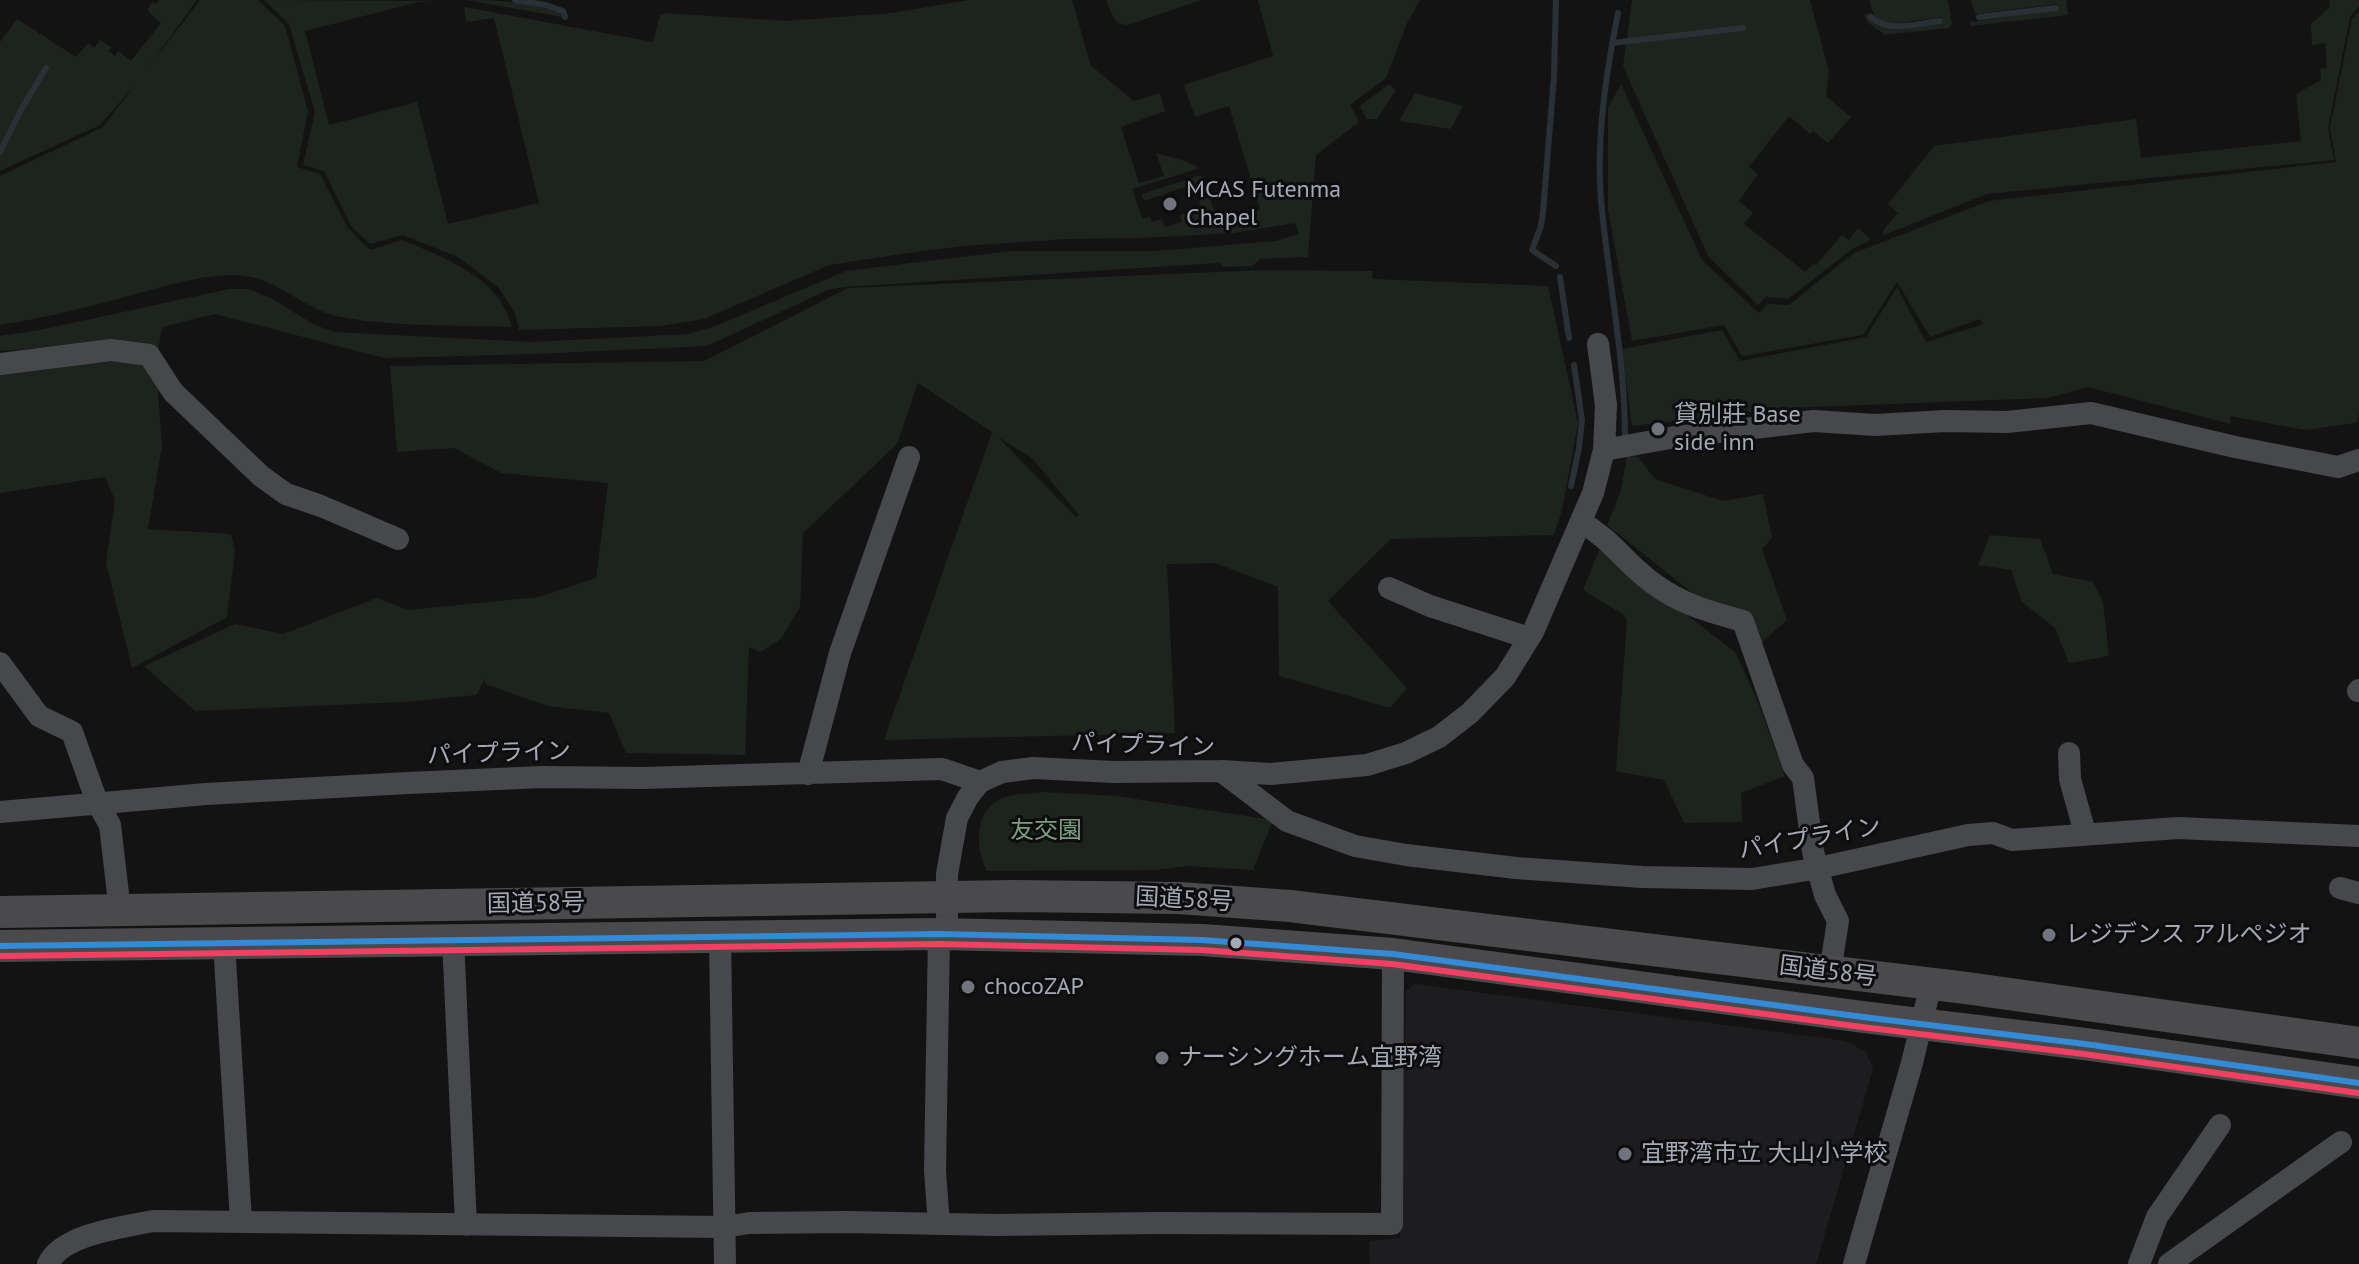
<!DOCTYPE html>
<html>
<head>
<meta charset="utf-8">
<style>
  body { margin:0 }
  canvas { display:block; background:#131313 }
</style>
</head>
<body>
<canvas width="2359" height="1264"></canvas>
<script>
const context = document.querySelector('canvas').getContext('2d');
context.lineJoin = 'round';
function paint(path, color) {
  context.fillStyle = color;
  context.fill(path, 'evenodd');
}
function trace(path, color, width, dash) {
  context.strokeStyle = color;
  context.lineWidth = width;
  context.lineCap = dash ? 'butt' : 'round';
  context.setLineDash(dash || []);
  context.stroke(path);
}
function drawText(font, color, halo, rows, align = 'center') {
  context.font = font + ' "PT Sans","Noto Sans JP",sans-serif';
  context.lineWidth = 6;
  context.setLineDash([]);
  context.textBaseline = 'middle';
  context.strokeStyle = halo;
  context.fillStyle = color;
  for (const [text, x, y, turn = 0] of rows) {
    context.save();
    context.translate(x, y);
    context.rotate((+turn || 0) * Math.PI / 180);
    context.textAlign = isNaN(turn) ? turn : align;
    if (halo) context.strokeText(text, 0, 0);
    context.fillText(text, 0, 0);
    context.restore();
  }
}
const built = new Path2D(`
  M1415 984 1846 1041 1866 1052 1873 1069 1816 1264H1370L1369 1241 1400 1238 1406 991Z`);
const green = new Path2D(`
  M159 0H197L148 68 200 0H258L285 26 308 111 297 167 320 174 348 228 370 250 402 240C445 258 500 277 512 327 459 325 393 327 341 317 306 311 281 281 246 276 209 270 150 291 114 300 76 310 39 319 0 325V176L103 127 135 85 100 125 0 171V42L17 19 76 57 88 43 94 48 100 40 111 47 108 51 115 56 118 51 131 61 161 23 147 10 152 2 156 4Z
  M264 0 439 1 419 2 305 31 329 125 417 102 448 224 539 203 494 18 466 22 464 7 653 42 660 15 667 13 786 21 892 13 969 0H1072L1091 66 1134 101 1160 93 1165 111 1121 127 1139 183 1164 176 1156 153 1185 161 1200 168 1132 189 1142 218 1150 217 1152 222 1162 219 1165 227 1182 222 1180 215 1201 209 1199 201 1209 197 1219 223 1260 209 1229 106 1195 117 1184 85 1273 56 1258 0H1420L1407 23 1386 78 1350 105 1359 122 1316 155 1308 257 1260 259 1252 266 1225 267 1218 263 844 287 828 290 707 346 535 354 384 358 215 314 162 327 158 351 65 346 0 351V336L40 330 229 289H249L272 299 315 325 335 332 532 342 688 334 713 327 846 271 1010 251H1155L1276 241 1299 234 1295 223 1233 233 1140 238 1068 239 963 246 915 252 829 265 704 319 662 326 519 330 515 313 499 288 458 257 403 235 370 244 351 226 324 171 303 165 315 112 289 24Z
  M467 0C498 0 529 3 560 11L562 17Z
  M1106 0H1201L1128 25C1113 25 1111 12 1106 0Z
  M1632 0H1810L1829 72 1826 96 1851 117 1828 143 1813 131 1810 134 1789 116 1749 167 1758 174 1739 201 1753 213 1744 224 1805 272 1813 264 1816 265 1842 235 1849 240 1858 228 1871 240 1852 249 1788 299 1766 297 1758 305 1708 256 1623 66Z
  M1869 0H1948L1952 24 1949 28 1885 35 1867 22 1864 15 1868 13C1871 22 1879 26 1888 28L1941 23 1942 17 1891 24C1875 22 1873 14 1869 0Z
  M1971 0H2066L2068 15 1970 26V22L2059 10 2058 4 1975 14Z
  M2329 0H2359V6L2350 17 2328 128 2334 160 1987 194 1884 235 1883 231 1898 213 1888 204 1934 146 2136 119 2141 158 2301 141 2296 94 2321 80 2320 69 2327 68 2325 43 2312 45 2311 24 2330 7Z
  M2359 11V413L2357 423 2305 430 2230 416 2231 424 2088 387 2048 398 1785 408 1632 426 1622 349 1722 330 1740 361 1866 337 1897 287 1926 342 1984 324 1980 319 1930 337 1897 282 1863 335 1742 356 1724 325 1632 341 1608 209V108L1621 84 1702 260 1759 313 1768 304 1789 305 1854 253 1989 201 2336 162 2330 127 2352 19Z
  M1389 84 1396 90 1377 119H1366L1360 106Z
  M1415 93 1463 106 1451 129 1399 121Z
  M1201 175 1205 190 1196 192 1193 184 1144 201 1142 194Z
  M1263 270 1372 271 1373 279 1548 286 1578 423 1562 510 1554 535 1391 539 1328 601 1407 688 1390 708 1279 676 1278 587 1215 563 1167 564 1175 733 884 740 992 432 918 383 897 444 803 533 800 607 781 639 760 652 749 647 745 755 626 753 609 713 548 706 485 684V679L476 695 404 702 195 711 144 666 235 624 283 634 377 598 408 610 539 597 596 578 608 483 501 473 454 448 397 452 390 366 704 361 848 288ZM998 437 1032 458 1079 515 1076 517Z
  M146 359 157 381 162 446 148 529 231 534 235 551 227 617 132 668 106 563 115 500 105 477 0 493V370Z
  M1627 456 1638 457 1655 479 1723 501 1763 494 1772 538 1762 549 1787 620 1761 643 1699 598 1607 525 1620 494Z
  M1990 535 2040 539 2053 574 2093 582 2103 602 2109 656 2069 663 2055 628 2022 602 2011 570 1978 565Z
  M1600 548 1735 652 1757 699 1785 776 1741 793 1742 822 1684 823 1664 780 1616 771 1627 620 1624 615 1583 590Z
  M1043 792 1116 796 1273 820 1253 870 1188 866 1155 870 987 871C974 846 974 807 1006 797 1017 793 1032 794 1043 792Z`);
const stream = new Path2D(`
  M515 0 546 5 563 11 565 17
  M1618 13C1606 74 1596 138 1601 200 1608 279 1625 357 1625 437
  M1871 17C1889 34 1918 23 1940 21
  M1979 17 2056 8
  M1612 43 1743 28
  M0 152 21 110 46 68
  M1556 266 1532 250 1541 226 1543 212 1554 76 1556 0
  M1560 277 1569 338
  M1571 486 1579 448 1582 420 1574 365`);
const minor = new Path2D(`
  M0 364 111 350 149 355 173 392 261 476 286 494 321 506 398 539
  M1604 450 1675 437 1814 421 1875 425 1945 421 2007 422 2091 413 2235 447 2338 467 2359 460
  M1581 522C1613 540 1629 568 1657 586 1683 605 1712 612 1743 621L1793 765 1803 778 1813 852 1825 895 1838 921 1830 972
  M1389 588 1430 606 1529 638
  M0 663 39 716 72 732 97 802 110 825 120 911
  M2358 691 2359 690
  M2069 753 2070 779 2085 833
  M1221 771 1287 821 1355 846 1406 855 1516 868 1642 877 1752 879 1819 868 1968 835 1993 833 2012 840 2178 828 2359 836
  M808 774 840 653 909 457
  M0 812 206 794 408 783 542 777 642 778 942 769 980 782
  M2340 888 2359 893
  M939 934 935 1171 939 1224
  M947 936V874L957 818 968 797 980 782 1002 772 1033 768 1114 772 1221 771 1271 774 1367 765 1406 753 1439 737 1470 713 1505 677 1533 632 1593 493 1604 450 1606 405 1598 344
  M720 938 725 1264
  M453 939 466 1225
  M224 943 241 1221
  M48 1264C62 1234 124 1227 153 1221L724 1227 749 1223 847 1222 995 1225 1157 1223 1392 1224 1393 954
  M1854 1264 1912 1063 1931 984
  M2139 1264 2157 1217 2220 1125
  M2169 1264 2341 1142`);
const highway = new Path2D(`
  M0 912 1014 896 1179 898 1290 906 1966 988 2359 1043
  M0 946 939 934 1202 940 1393 954 1863 1017 2085 1044 2359 1083`);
const bus1 = new Path2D(`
  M0 946 939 934 1202 940 1393 954 1863 1017 2085 1044 2359 1083`);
const bus2 = new Path2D(`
  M0 956 939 944 1202 950 1392 964 1862 1027 2084 1054 2358 1093`);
const markers = [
  [1170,204,8,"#71747c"],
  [1658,429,8,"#71747c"],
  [2049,935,8,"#71747c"],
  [1236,943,7,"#a4a9b4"],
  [968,987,8,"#71747c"],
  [1162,1058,8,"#71747c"],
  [1625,1154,8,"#71747c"]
];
const poiNames = [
  ["MCAS Futenma",1186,190],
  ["Chapel",1186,218],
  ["貸別莊 Base",1674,415],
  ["side inn",1674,443],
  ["レジデンス アルペジオ",2065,935],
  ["chocoZAP",984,987],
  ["ナーシングホーム宜野湾",1178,1058],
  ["宜野湾市立 大山小学校",1641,1154]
];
const streetNames = [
  ["パイプライン",1143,746,2],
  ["パイプライン",499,754,-2],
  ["パイプライン",1810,839,-10],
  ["国道58号",1184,900,3],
  ["国道58号",536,904,-1],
  ["国道58号",1828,972,7]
];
const parkNames = [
  ["友交園",1046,831]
];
paint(built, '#1d1d1f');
paint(green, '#1d231d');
trace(stream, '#293036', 6);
trace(minor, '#47484c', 22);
trace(highway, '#4a4a4d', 32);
trace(bus1, '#338bd7', 6);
trace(bus2, '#f24062', 6);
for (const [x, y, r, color] of markers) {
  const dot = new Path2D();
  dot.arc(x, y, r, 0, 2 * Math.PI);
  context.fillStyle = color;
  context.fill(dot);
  trace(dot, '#0d0d0f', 3);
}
drawText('24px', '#a4a9b4', '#0d0d0f', poiNames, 'left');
drawText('24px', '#a4a9b4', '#0d0d0f', streetNames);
drawText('24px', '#7b9f7c', '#0d0d0f', parkNames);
</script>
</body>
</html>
